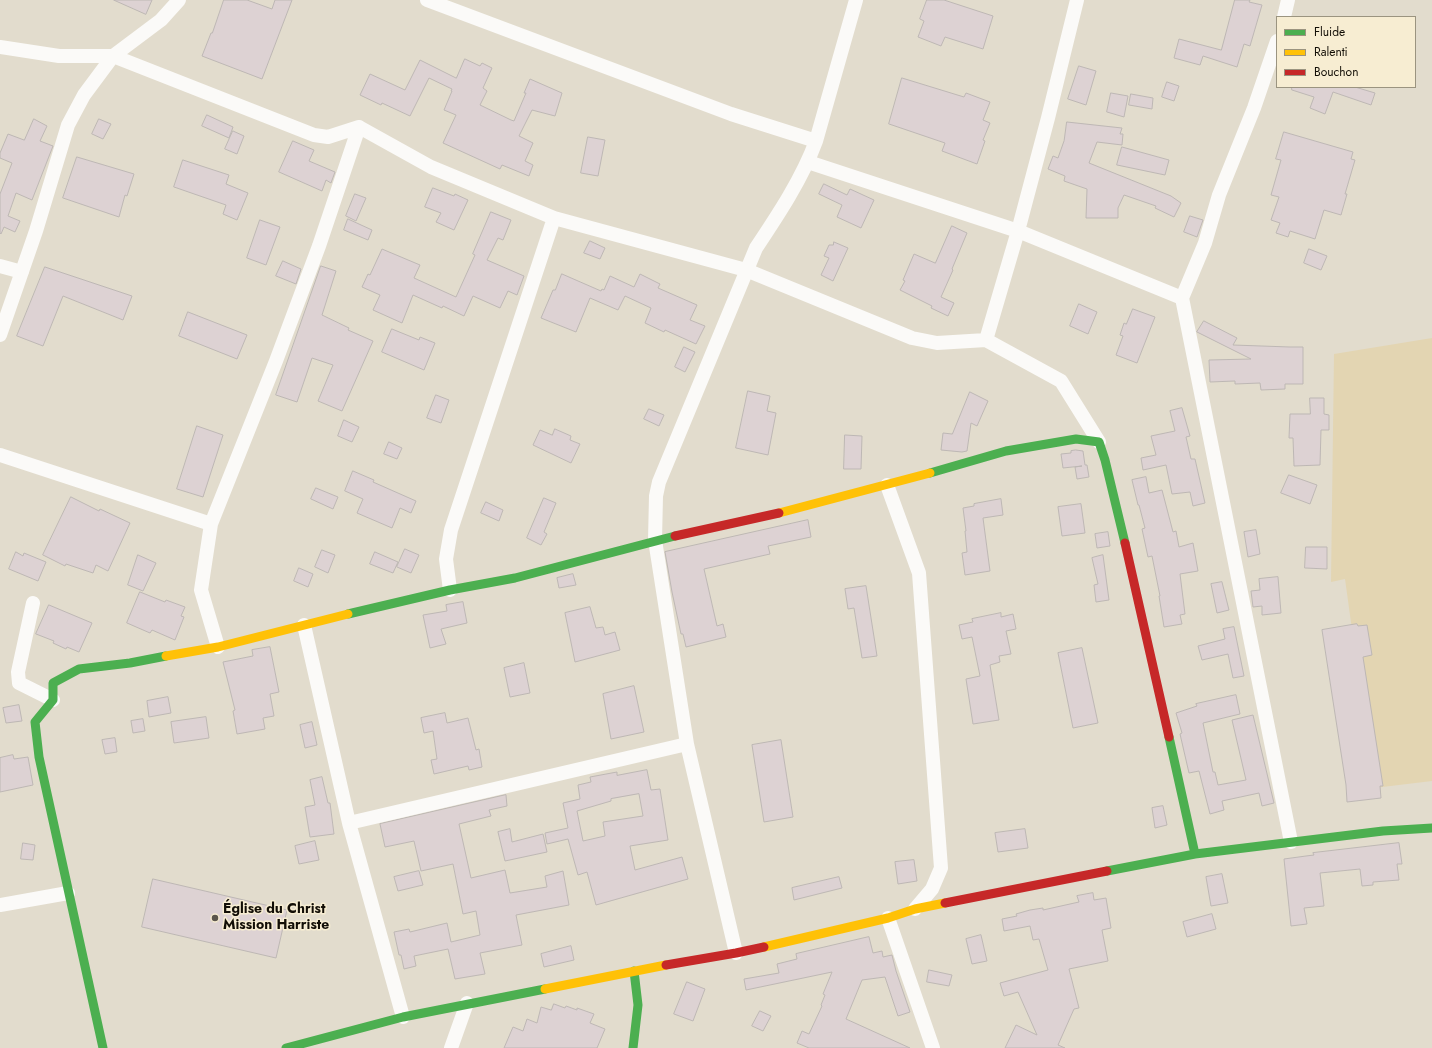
<!DOCTYPE html>
<html>
<head>
<meta charset="utf-8">
<style>
  body { margin:0 }
  #map { position:relative; width:1432px; height:1048px; overflow:hidden; background:#e2dccd; font-family:Jost,sans-serif }
  canvas { display:block }
  .legend { position:absolute; left:1276px; top:16px; width:140px; height:72px; box-sizing:border-box; background:#f7edd2; border:1px solid #9b9480; margin:0; padding:5px 7px; list-style:none; font-size:12px; color:#120e06 }
  .legend li { display:flex; align-items:center; gap:8px; height:20px }
  .legend b { width:20px; border:1px solid #9b9480 }
</style>
</head>
<body>
<div id="map">
<canvas width="1432" height="1048"></canvas>
<ul class="legend">
<li><b style="height:5px;background:#4caf50"></b>Fluide</li>
<li><b style="height:5px;background:#ffc107"></b>Ralenti</li>
<li><b style="height:5px;background:#c62828"></b>Bouchon</li>
</ul>
</div>
<script>
const context = document.querySelector('canvas').getContext('2d');
context.lineJoin = 'round';
function paint(path, color) {
  context.fillStyle = color;
  context.fill(path, 'evenodd');
}
function trace(path, color, width, dash) {
  context.strokeStyle = color;
  context.lineWidth = width;
  context.lineCap = dash ? 'butt' : 'round';
  context.setLineDash(dash || []);
  context.stroke(path);
}
function drawText(font, color, halo, rows, align = 'center') {
  context.font = font + ' Jost,sans-serif';
  context.lineWidth = 3;
  context.setLineDash([]);
  context.textBaseline = 'middle';
  context.strokeStyle = halo;
  context.fillStyle = color;
  for (const [text, x, y, turn = 0] of rows) {
    context.save();
    context.translate(x, y);
    context.rotate((+turn || 0) * Math.PI / 180);
    context.textAlign = isNaN(turn) ? turn : align;
    if (halo) context.strokeText(text, 0, 0);
    context.fillText(text, 0, 0);
    context.restore();
  }
}
const green = new Path2D(`
  M1432 338V781L1374 788 1345 579 1331 582 1334 354Z`);
const building = new Path2D(`
  M114 0H152L146 14Z
  M224 0H247L272 9 275 0H292L262 79 202 56 211 33H212Z
  M927 0H944L993 16 983 49 945 37 941 46 918 37 924 21 920 19Z
  M1235 0H1250L1249 2 1262 5 1250 46 1244 44 1237 67 1203 56 1200 65 1174 58 1179 39 1221 50Z
  M465 59 480 66 482 63 492 68 483 88 487 91 480 105 511 120 514 121 526 93H524L530 79 562 93 555 116 532 110 519 136 533 143 525 161 533 165 529 176 502 165 500 169 443 143 456 115 444 110 452 91H451L452 89 429 78 410 116 382 103 381 105 360 95 370 74 405 90 420 60 456 78Z
  M1079 66 1096 71 1086 105 1068 99Z
  M902 78 964 97 966 93 990 102 983 120 990 123 983 140 985 141 977 164 942 151 945 143 889 124Z
  M1167 82 1179 86 1174 101 1162 97Z
  M1292 87H1355L1375 93 1371 105 1333 92 1325 114 1310 108 1314 97 1292 90Z
  M1111 93 1128 96 1124 117 1107 112Z
  M1131 94 1153 98 1152 109 1129 105Z
  M207 115 233 127 229 138 202 126Z
  M34 119 47 126 40 141 53 146 32 200 16 193 8 216 20 221 15 232 4 227 1 234 0 233V194L12 163 0 158V153L8 134 24 140Z
  M99 119 111 124 103 139 92 134Z
  M1067 122 1122 128 1120 134H1123L1122 145 1097 142 1089 163 1171 196 1181 203 1174 217 1155 208 1156 206 1124 195 1118 208V218H1086L1087 189 1064 181 1065 176 1048 169 1053 156 1058 158 1064 141Z
  M233 131 244 136 237 154 225 149Z
  M1284 132 1353 152 1351 159 1355 160 1345 194H1347L1341 215 1324 210 1315 239 1290 231 1288 237 1276 233 1280 223 1271 220 1279 197 1271 195 1281 160 1276 159Z
  M588 137 605 140 598 176 581 173Z
  M293 141 314 150 309 161 335 172 331 183 326 180 322 191 279 172Z
  M1122 147 1169 160 1165 175 1117 165Z
  M77 157 134 174 127 196 125 195 119 217 63 198Z
  M183 160 229 175 226 184 248 193 237 220 223 214 226 205 174 187Z
  M824 184 847 195 850 189 874 200 861 228 837 217 842 205 819 194Z
  M433 188 454 196 455 194 468 200 454 230 436 222 441 213 425 207Z
  M355 194 366 198 356 221 346 216Z
  M491 212 511 220 503 240 498 238 487 260 524 276 517 295 508 291 500 308 473 296 464 316 443 306 442 308 413 295 402 323 373 310 380 295 362 287 368 274 370 275 382 249 420 265 414 278 456 297 475 255 473 254Z
  M1190 216 1203 220 1197 237 1184 232Z
  M348 219 372 230 368 240 344 230Z
  M260 220 280 227 266 265 247 258Z
  M952 226 967 233 952 269 953 270 941 297 954 303 948 316 931 308 932 306 900 290 905 281 903 280 914 254 935 263Z
  M590 241 605 248 600 259 584 253Z
  M834 242 848 248 833 281 821 275 829 258 824 256 829 245H833Z
  M1309 249 1327 256 1321 270 1304 263Z
  M283 261 301 269 296 284 276 276Z
  M321 266 336 271 322 315 349 328 348 330 373 341 342 411 318 401 333 365 312 358 297 402 276 395Z
  M45 267 132 296 123 320 63 296 43 346 17 336Z
  M562 274 601 291 602 289 604 290 610 276 634 287 640 274 660 284 658 288 697 305 690 320 705 326 696 344 665 330 664 332 645 323 651 308 625 296 618 310 590 298 576 332 541 318 553 290H555Z
  M1079 304 1097 312 1088 334 1070 326Z
  M1133 309 1155 317 1137 363 1116 355 1123 336 1120 335 1124 323 1126 324Z
  M188 312 247 335 237 359 179 336Z
  M1204 321 1237 338 1233 345 1290 347H1303V384H1285V389L1261 390 1260 383 1235 384V381L1210 382 1209 360 1251 359 1197 332Z
  M392 329 419 340 420 337 435 343 424 370 382 352Z
  M684 347 695 352 685 372 675 367Z
  M748 391 770 396 767 411 776 413 768 455 736 448Z
  M970 392 988 401 977 426 971 423 967 451 962 452 941 450 943 433 952 434Z
  M436 395 449 400 441 423 427 418Z
  M1310 398H1324V414L1329 415V430H1321L1320 465 1294 466 1293 438H1289L1290 414H1310Z
  M1182 408 1190 436 1186 437 1191 459H1195L1205 503 1193 506 1190 492 1172 494 1166 465 1143 470 1141 458 1156 455 1151 436 1175 431 1170 411Z
  M649 409 664 415 659 426 644 419Z
  M344 420 359 427 352 442 338 436Z
  M197 426 223 435 203 497 177 489Z
  M555 429 571 436 570 440 580 444 571 463 533 445 540 430 552 435Z
  M845 435 862 436 861 469H844Z
  M389 442 402 448 397 459 384 454Z
  M1076 450 1083 451 1085 465H1087L1089 477 1077 479 1075 467 1082 466 1063 468 1061 454 1071 453V451Z
  M353 471 374 480 373 482 416 501 411 513 400 508 392 528 357 513 363 499 345 491Z
  M1289 475 1317 485 1310 504 1281 493Z
  M1146 477 1149 493 1162 490 1173 532 1176 531 1179 547 1193 543 1198 571 1180 574 1185 614 1180 615 1182 624 1164 627 1159 596H1160L1152 556 1148 557 1142 529 1145 528 1139 505H1138L1132 480Z
  M316 488 338 497 333 509 311 499Z
  M71 497 99 511 100 509 130 523 108 571 96 565 93 573 66 564 65 566 43 555Z
  M544 498 556 503 544 532 547 534 541 545 527 538Z
  M1001 499 1003 515 983 518 990 571 965 575 962 553 967 552 965 531H966L963 508 974 506V504Z
  M486 502 503 510 499 521 481 513Z
  M1081 504 1085 533 1062 536 1058 507Z
  M808 520 811 537 768 546 770 554 704 569 717 626 723 624 726 637 686 647 683 634H681L672 592 665 552Z
  M1256 530 1260 554 1248 557 1244 532Z
  M1108 532 1110 546 1097 548 1095 534Z
  M1306 547H1327V569L1305 568Z
  M405 549 419 555 411 573 397 567Z
  M322 550 335 555 328 573 315 567Z
  M16 552 23 556 24 553 46 562 38 581 9 569Z
  M375 552 398 562 393 573 370 564Z
  M138 555 156 563 143 591 128 585Z
  M1103 555 1109 600 1096 602 1094 585 1098 584 1092 558Z
  M299 568 313 574 308 587 294 581Z
  M573 574 576 585 559 588 557 578Z
  M1278 577 1281 613 1262 615V606L1253 607 1251 591 1260 590 1259 579Z
  M1222 582 1229 610 1217 613 1211 584Z
  M866 586 877 656 862 658 854 608 848 609 845 589Z
  M140 592 165 602 166 600 185 607 181 616 184 617 175 640 152 630 150 633 127 623Z
  M463 602 467 623 441 629 446 644 430 648 423 615 447 611 446 605Z
  M49 605 92 623 79 652 67 647 66 649 53 643 54 641 36 634Z
  M590 607 596 628 603 627 605 635 615 632 620 650 575 662 565 613Z
  M1001 613V617L1013 614 1016 629 1006 631 1011 654 999 656 1000 662 990 665 999 720 973 724 966 679 980 676 972 637 962 639 959 625 973 622 972 619Z
  M1357 624 1358 626 1367 625 1372 655 1363 657 1383 786H1380L1381 798 1347 802 1346 785 1322 630Z
  M1234 627 1244 676 1233 678 1228 654 1202 660 1198 646 1225 639 1223 629Z
  M270 647 279 692 270 694 274 716 263 718 265 729 237 734 233 711 235 710 223 662 253 656 252 650Z
  M1082 648 1098 723 1073 728 1058 653Z
  M524 663 530 693 510 697 504 668Z
  M634 686 644 732 611 739 603 694Z
  M1236 695 1240 714 1203 723 1213 772H1215L1218 785 1246 780 1232 720 1253 715 1274 803 1262 806 1259 793 1222 801 1224 810 1210 814 1199 771 1189 773 1180 734 1182 733 1176 713 1197 706 1196 704Z
  M168 697 171 713 149 717 147 701Z
  M19 705 22 721 6 723 3 708Z
  M445 713 447 723 468 718 476 750 479 749 482 767 469 770 468 766 434 774 431 760 437 759 433 731 424 733 421 718Z
  M206 717 209 738 174 743 171 722Z
  M143 719 145 731 133 733 131 721Z
  M312 722 317 745 305 748 300 725Z
  M115 738 117 752 105 754 102 740Z
  M781 740 793 817 764 822 752 745Z
  M13 755 14 759 28 757 33 785 0 792V758Z
  M647 770 651 790 660 789 668 840 630 846 635 870 682 857 688 879 596 905 587 872 578 875 568 839 547 844 545 833 568 828 563 803 580 799 578 785 591 782 590 777 617 772V775ZM639 794 643 816 603 822 605 836 583 841 577 811 611 801V799Z
  M322 777 328 803H330L334 834 310 837 305 807 315 805 310 780Z
  M506 795 507 806 489 810 491 816 459 824 471 878 505 870 510 893 547 887 545 876 563 871 569 905 516 915 522 945 480 953 485 974 455 979 448 949 414 956 416 966 404 969 401 955H399L394 932 409 929 410 932 447 923 451 942 480 935 476 911 463 914 453 864 421 871 414 841 385 847 380 824Z
  M1163 806 1167 825 1155 828 1152 808Z
  M510 829 512 842 543 834 547 852 505 861 498 832Z
  M1025 829 1028 848 998 852 995 833Z
  M315 841 319 860 299 864 295 846Z
  M23 843 35 845 33 860 21 859Z
  M1399 843 1402 864H1397L1399 880 1373 882V885L1362 886 1360 869 1320 873 1324 906 1304 908 1307 924 1291 926 1284 859 1306 856 1314 855 1313 853Z
  M914 860 917 881 898 884 895 862Z
  M419 871 423 885 398 891 394 877Z
  M1222 874 1228 903 1211 906 1206 877Z
  M839 877 842 888 794 900 792 888Z
  M153 879 287 910 276 958 142 927Z
  M1093 893 1094 900 1106 898 1111 928 1102 930 1108 961 1069 969 1079 1008 1074 1009 1058 1045 1065 1048H1005L1016 1025 1037 1035 1018 992 1004 996 1000 983 1048 970 1039 939 1033 940 1030 926 1004 931 1002 919 1017 916 1016 914 1030 910 1043 908V910L1079 902 1077 896Z
  M1212 914 1216 929 1187 937 1183 922Z
  M981 935 987 961 972 964 966 939Z
  M869 937 873 953 882 951 883 957 892 955 896 971 910 1012 898 1016 885 977 862 980 846 1019 910 1048H809L797 1043 802 1031 809 1034 822 1006 821 1005 825 995 823 994 832 972 746 990 744 979 779 973 777 964 797 959 796 954Z
  M571 946 574 960 544 967 541 954Z
  M929 970 952 975 949 986 927 982Z
  M687 982 705 989 693 1021 674 1014Z
  M554 1004 565 1008 566 1006 577 1010V1008L594 1014 590 1023 605 1029 597 1048H504L513 1027 523 1031 527 1019 537 1023 541 1007 551 1010Z
  M760 1011 771 1016 763 1031 752 1026Z`);
const street = new Path2D(`
  M427 0 731 114 816 141
  M1077 0 1048 118 1018 231 1182 298
  M1284 17 1288 0
  M1277 41 1254 108 1219 195 1205 243 1182 298 1291 842
  M0 47 59 56H113L314 135 328 137 359 127 431 167 554 218 746 270 912 338 937 343 986 340 1061 381 1099 442
  M808 162 1018 231 986 340
  M0 266 22 272
  M0 335 36 231 68 125 84 95 113 56 161 20 179 0
  M0 455 211 524
  M887 485 919 573 941 868 932 889 915 909
  M450 590 446 559 451 530 554 218
  M33 603 18 672 19 683 53 700
  M304 625 349 823 403 1017
  M218 647 201 590 211 524 276 361 319 246 359 127
  M349 823 687 744
  M0 905 68 893
  M888 918 933 1048
  M736 953 687 744 655 540 656 496 659 482 756 248C778 215 802 179 816 141L856 0
  M451 1048 467 1003`);
const fast = new Path2D(`
  M930 473 1006 451 1076 439 1099 442 1105 460 1125 543
  M348 614 450 590 515 578 675 536
  M1169 737 1195 854
  M1107 871 1195 854 1383 831 1432 828
  M103 1048 39 757 35 722 53 700V683L79 669 130 663 166 656
  M286 1048 403 1017 545 989
  M633 1048 638 1005 634 971`);
const slow = new Path2D(`
  M779 513 930 473
  M166 656 218 647 348 614
  M764 947 888 918 915 909 945 903
  M545 989 666 965`);
const jam = new Path2D(`
  M675 536 779 513
  M1125 543 1169 737
  M945 903 1107 871
  M666 965 736 953 764 947`);
const markers = [
  [215,918,4,"#5b564c"]
];
const poiNames = [
  ["Église du Christ",223,910],
  ["Mission Harriste",223,926]
];
paint(green, '#e3d5b2');
paint(building, '#ddd2d3');
trace(building, '#bdb7b4', 1);
trace(street, '#fbfaf8', 14);
trace(fast, '#4caf50', 9);
trace(slow, '#ffc107', 9);
trace(jam, '#c62828', 9);
for (const [x, y, r, color] of markers) {
  const dot = new Path2D();
  dot.arc(x, y, r, 0, 2 * Math.PI);
  context.fillStyle = color;
  context.fill(dot);
  trace(dot, '#f7edd2', 1.5);
}
drawText('bold 14px', '#120e06', '#f7edd2', poiNames, 'left');
</script>
</body>
</html>
